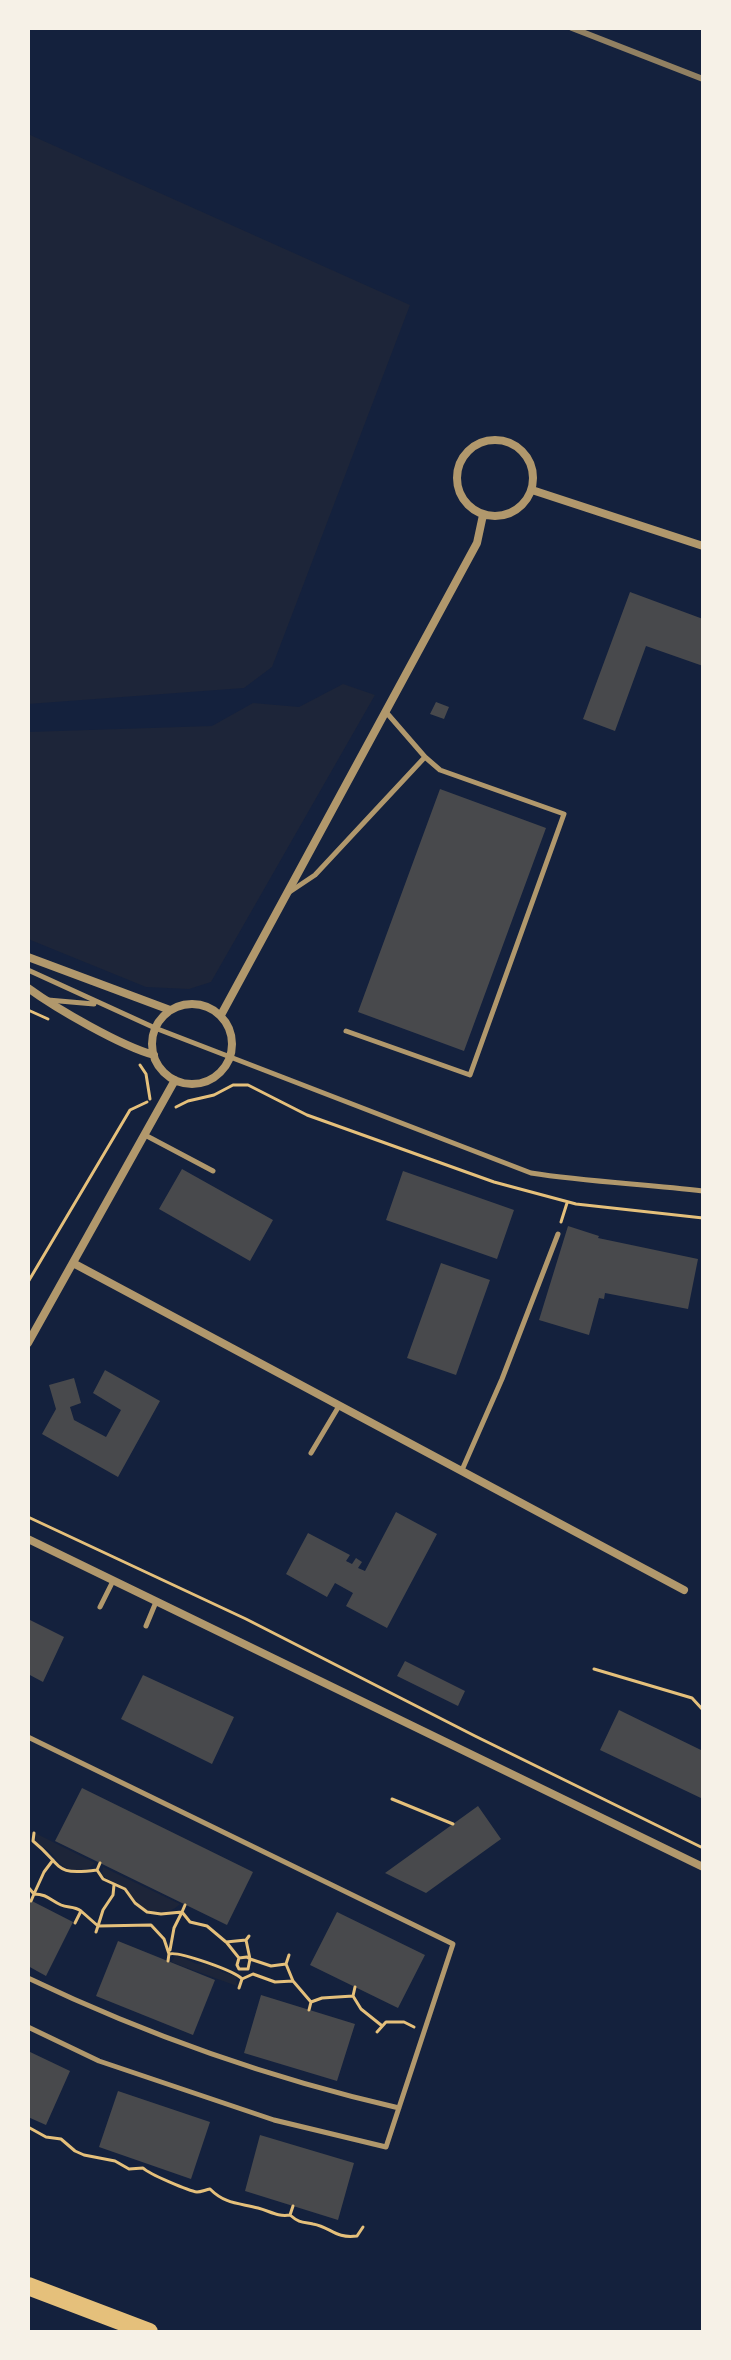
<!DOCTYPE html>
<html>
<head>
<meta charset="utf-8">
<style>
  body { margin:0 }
  #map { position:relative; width:731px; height:2360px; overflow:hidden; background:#14213d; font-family:"Space Grotesk",sans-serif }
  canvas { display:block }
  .frame { position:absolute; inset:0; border:30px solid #f6f1e7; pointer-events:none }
</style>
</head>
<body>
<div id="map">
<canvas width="731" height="2360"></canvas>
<div class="frame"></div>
</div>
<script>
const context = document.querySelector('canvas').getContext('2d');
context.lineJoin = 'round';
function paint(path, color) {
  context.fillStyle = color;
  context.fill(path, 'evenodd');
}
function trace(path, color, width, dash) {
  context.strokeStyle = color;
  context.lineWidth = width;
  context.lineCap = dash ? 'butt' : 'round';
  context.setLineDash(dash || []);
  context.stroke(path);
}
const green = new Path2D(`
  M28 134 410 305 272 667 244 688 28 704Z
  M343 684 375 695 211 982 189 989 146 987 28 939V732L212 726 253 703 299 707Z
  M35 1833 95 1863C78 1880 63 1869 52 1854 48 1849 41 1846 36 1842Z
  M103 1867 180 1904C168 1917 146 1915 135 1901 130 1896 129 1891 123 1887 115 1882 108 1882 102 1874Z
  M176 1955 197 1964 212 1965 222 1972 236 1976 237 1986 171 1962Z`);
const building = new Path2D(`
  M630 592 703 619V666L646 646 615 731 583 719Z
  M436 702 449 707 444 719 430 714Z
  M440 789 546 828 464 1051 358 1012Z
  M182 1169 273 1220 250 1261 159 1209Z
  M403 1171 514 1210 497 1259 386 1220Z
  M568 1226 599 1236 598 1238 698 1259 688 1309 605 1293 604 1299 599 1298 589 1335 539 1320Z
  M441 1263 490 1280 456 1375 407 1358Z
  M105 1370 160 1401 118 1477 42 1434 56 1409 49 1385 74 1378 81 1403 70 1407 74 1420 106 1437 121 1410 93 1393Z
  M396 1512 437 1534 387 1628 346 1606 353 1593 335 1583 327 1597 286 1574 308 1533 350 1555 346 1561 352 1564 356 1558 362 1562 358 1568 365 1571Z
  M28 1619 64 1637 43 1682 28 1674Z
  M405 1661 465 1691 458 1706 397 1676Z
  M143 1675 234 1717 212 1764 121 1719Z
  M619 1710 703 1751V1799L600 1750Z
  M82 1788 253 1872 227 1925 55 1841Z
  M478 1806 501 1839 426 1893 385 1873Z
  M28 1899 73 1922 46 1976 28 1966Z
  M337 1912 425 1955 398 2008 310 1965Z
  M118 1941 215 1980 193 2035 96 1996Z
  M261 1995 355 2024 337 2081 244 2053Z
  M28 2051 70 2071 46 2125 28 2117Z
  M118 2091 210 2122 191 2179 99 2147Z
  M260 2135 354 2163 338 2220 245 2191Z`);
const path = new Path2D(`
  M28 1010 48 1019
  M140 1065 146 1074 150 1099
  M176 1107 188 1101 214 1095 233 1085H248L307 1115 494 1182 576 1204 703 1218
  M561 1222 567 1203
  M28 1282 130 1110 147 1102
  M28 1517 246 1619 475 1736 703 1848
  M594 1669 692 1698 703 1710
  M392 1799 453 1824
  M34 1833 33 1841C64 1866 52 1876 97 1870
  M28 1842V1850
  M100 1863 97 1870 103 1879 125 1889 135 1903 147 1912 161 1914 182 1912
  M28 1887 34 1894 44 1872 53 1860
  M31 1901 34 1894C47 1894 50 1900 61 1905 68 1908 74 1906 81 1911
  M185 1905 182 1912 190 1922 207 1926 226 1942 246 1940
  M75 1923 81 1911 98 1926
  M98 1926 103 1910 113 1895 114 1885
  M96 1932 98 1926 151 1925 164 1939 169 1954
  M249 1936 246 1940 250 1959 271 1966 286 1964
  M227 1943 239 1958 247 1957 250 1959 248 1969H239L237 1965 239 1958
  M170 1950 174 1928 182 1912
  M289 1955 286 1964 293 1981
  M168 1961 169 1954C179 1951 235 1971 242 1979
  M355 1987 353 1996 361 2009 381 2025
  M239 1988 242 1979 253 1974 275 1982 293 1981 311 2002
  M309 2010 311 2002 322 1998 353 1996
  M377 2032 386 2022H404L414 2027
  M28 2127 46 2137 61 2139 75 2151 84 2155 115 2161 129 2169 143 2168C149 2174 189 2191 197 2192 201 2192 205 2190 210 2189 225 2204 238 2203 258 2208 270 2211 277 2217 290 2215 299 2223 303 2222 313 2224 331 2227 335 2239 357 2236L363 2227
  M290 2215 293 2206`);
const service = new Path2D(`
  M291 891 315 875 425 757
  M28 970 155 1028 531 1173C588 1182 646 1184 703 1191
  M48 1000 94 1004
  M346 1031 470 1075 564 814 440 770 425 757 386 712
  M145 1135 213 1171
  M311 1453 339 1406
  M462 1470 502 1379 558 1234
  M100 1607 113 1581
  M146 1626 156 1602
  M28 1737 453 1944 386 2147 274 2120 99 2061 28 2027
  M28 1978C145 2034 273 2079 399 2108`);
const minor = new Path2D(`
  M457 478a38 38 0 1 1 76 0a38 38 0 1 1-76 0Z
  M532 490 703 546
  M28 957 170 1010
  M28 988C57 1009 121 1046 154 1055
  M152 1044a40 40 0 1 1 80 0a40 40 0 1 1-80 0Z
  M221 1015 477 543 483 515
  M73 1263 684 1590
  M28 1343 175 1080
  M28 1539 703 1867`);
const primary = new Path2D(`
  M28 2286 149 2332`);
const rail = new Path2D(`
  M572 28 703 79`);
paint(green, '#1d2539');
paint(building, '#48494c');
trace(path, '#e5c07b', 3);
trace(service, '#b1986c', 5);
trace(minor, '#b1986c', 8);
trace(primary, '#e5c07b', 18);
trace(rail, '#918062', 6);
</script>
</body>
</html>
